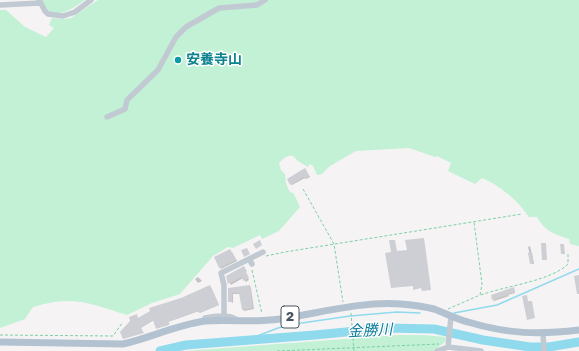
<!DOCTYPE html>
<html>
<head>
<meta charset="utf-8">
<style>
  body { margin:0 }
  canvas { display:block; background:#f5f3f3 }
</style>
</head>
<body>
<canvas width="579" height="351"></canvas>
<script>
const context = document.querySelector('canvas').getContext('2d');
context.lineJoin = 'round';
function paint(path, color) {
  context.fillStyle = color;
  context.fill(path, 'evenodd');
}
function trace(path, color, width, dash) {
  context.strokeStyle = color;
  context.lineWidth = width;
  context.lineCap = dash ? 'butt' : 'round';
  context.setLineDash(dash || []);
  context.stroke(path);
}
function drawText(font, color, halo, rows, align = 'center') {
  context.font = font + ' Rubik,"Noto Sans JP",sans-serif';
  context.lineWidth = 3;
  context.setLineDash([]);
  context.textBaseline = 'middle';
  context.strokeStyle = halo;
  context.fillStyle = color;
  for (const [text, x, y, turn = 0] of rows) {
    context.save();
    context.translate(x, y);
    context.rotate((+turn || 0) * Math.PI / 180);
    context.textAlign = isNaN(turn) ? turn : align;
    if (halo) context.strokeText(text, 0, 0);
    context.fillText(text, 0, 0);
    context.restore();
  }
}
const green = new Path2D(`
  M42 0H85C76 6 56 21 47 9 45 6 43 3 42 0Z
  M98 0H579V246L570 244 569 239C554 234 545 231 537 217H529C518 201 501 186 482 178L475 184 448 171 451 163 437 156 435 157 409 148 356 151 330 166 322 174 317 175 313 166 310 164 308 167 298 161 293 156C287 155 284 158 279 163L281 170 285 174 286 183 289 191 294 194 300 207 279 231 262 239 260 235 233 248 228 247 213 256 180 294 152 303 127 315C108 309 87 301 67 301 55 301 44 304 33 307L25 319 0 328V10H6L25 27 46 37 54 28 49 25 52 18 65 19 71 18Z
  M398 335H422L446 337 445 342 433 351H184Z`);
const shadow = new Path2D(`
  M306 170 310 177 306 179 305 178 292 185 291 184Z
  M530 246 534 264H532L528 247Z
  M232 252 237 261 221 269 220 268Z
  M245 269 247 271 245 272 249 280 246 282 243 278 231 285 227 276Z
  M198 277 202 281 198 283 195 279Z
  M250 286 251 288 254 309 244 311 243 309 240 294H233V303L229 301V289Z
  M211 287 219 305 200 313 199 311 168 322 169 325 158 328 154 320 141 328 143 333H121L138 319Z
  M514 289 515 293 508 295 509 296 494 301 493 300Z`);
const stream = new Path2D(`
  M454 313 497 305 579 269
  M247 340 278 328 295 324 350 316 397 312 420 313`);
const river = new Path2D(`
  M160 351 186 345 315 335 387 328 434 329 483 340 530 347H549L579 342`);
const building = new Path2D(`
  M305 168 309 176 304 179V177L290 185 287 179Z
  M424 238 431 290 422 291 421 288 413 290V286L391 288 385 253 391 252 389 240H395L397 251 407 250 405 240Z
  M260 240 262 245 256 249 253 244Z
  M541 243H546L547 260H542Z
  M560 244H564L565 254H561Z
  M247 248 250 254 244 257 241 250Z
  M230 249 236 260 219 268 214 257Z
  M532 252 534 263 530 264 528 253Z
  M244 266 246 270H245L249 278 243 281 242 277 228 284 226 276Z
  M579 275V294H577L574 276Z
  M210 285 219 305 199 313 198 311 176 319 168 322 170 324 156 329 153 320 141 328 144 333 123 339 120 332 130 321 129 317 137 314 138 318 150 311 149 308 181 298Z
  M250 285 253 308 242 310 239 293H232V302H228V288Z
  M514 287 515 292 508 294V295L492 300 491 295Z
  M527 295 528 301H532L535 318 527 320 522 296Z`);
const path = new Path2D(`
  M303 189 334 244 343 302
  M266 256 285 252 522 214
  M252 270 262 314
  M481 295C505 286 551 281 568 264V252
  M448 309 480 295 482 284 474 222
  M351 313 354 351
  M0 335 113 336 123 322
  M277 351 439 344`);
const minor = new Path2D(`
  M39 0 45 11 48 14 63 16 75 12 91 0
  M0 5 41 3
  M107 117 125 109 127 100 158 70 176 37 186 27 219 8 257 5 265 0
  M249 259 252 264
  M224 316V285L221 273 263 252
  M205 318C215 316 229 314 237 320
  M543 333 544 351
  M448 347 481 351
  M437 351 448 347 451 317`);
const major = new Path2D(`
  M0 342 123 344C150 338 176 325 205 321 230 319 255 323 280 319 320 313 361 301 401 304 412 305 423 306 434 309 445 313 456 319 468 322 508 334 538 335 579 330`);
const markers = [
  [178,60,4,"#0f9aa8"]
];
const shields = [
  [290,317,18]
];
const shieldNames = [
  ["2",290,317]
];
const cultureNames = [
  ["安養寺山",186,60]
];
const waterNames = [
  ["金勝川",370,331,-3]
];
paint(green, '#c3f1d5');
paint(shadow, '#0003');
trace(stream, '#90daee', 1.5);
trace(river, '#90daee', 9);
paint(building, '#cdcfd5');
trace(path, '#7ad0a6', 1, [3, 2]);
trace(minor, '#c1cad2', 5.5);
trace(major, '#b3c2d1', 7);
for (const [x, y, r, color] of markers) {
  const dot = new Path2D();
  dot.arc(x, y, r, 0, 2 * Math.PI);
  context.fillStyle = color;
  context.fill(dot);
  trace(dot, '#fff', 1.5);
}
for (const [x, y, w] of shields) {
  const box = new Path2D();
  box.roundRect(x - w / 2, y - 11, w, 22, 3);
  context.fillStyle = '#fff';
  context.fill(box);
  trace(box, '#4a5661', 1);
}
drawText('bold 13px', '#4a5661', null, shieldNames);
drawText('bold 14px', '#0d838f', '#fff', cultureNames, 'left');
drawText('italic 15px', '#0c7c9b', '#fff', waterNames);
</script>
</body>
</html>
